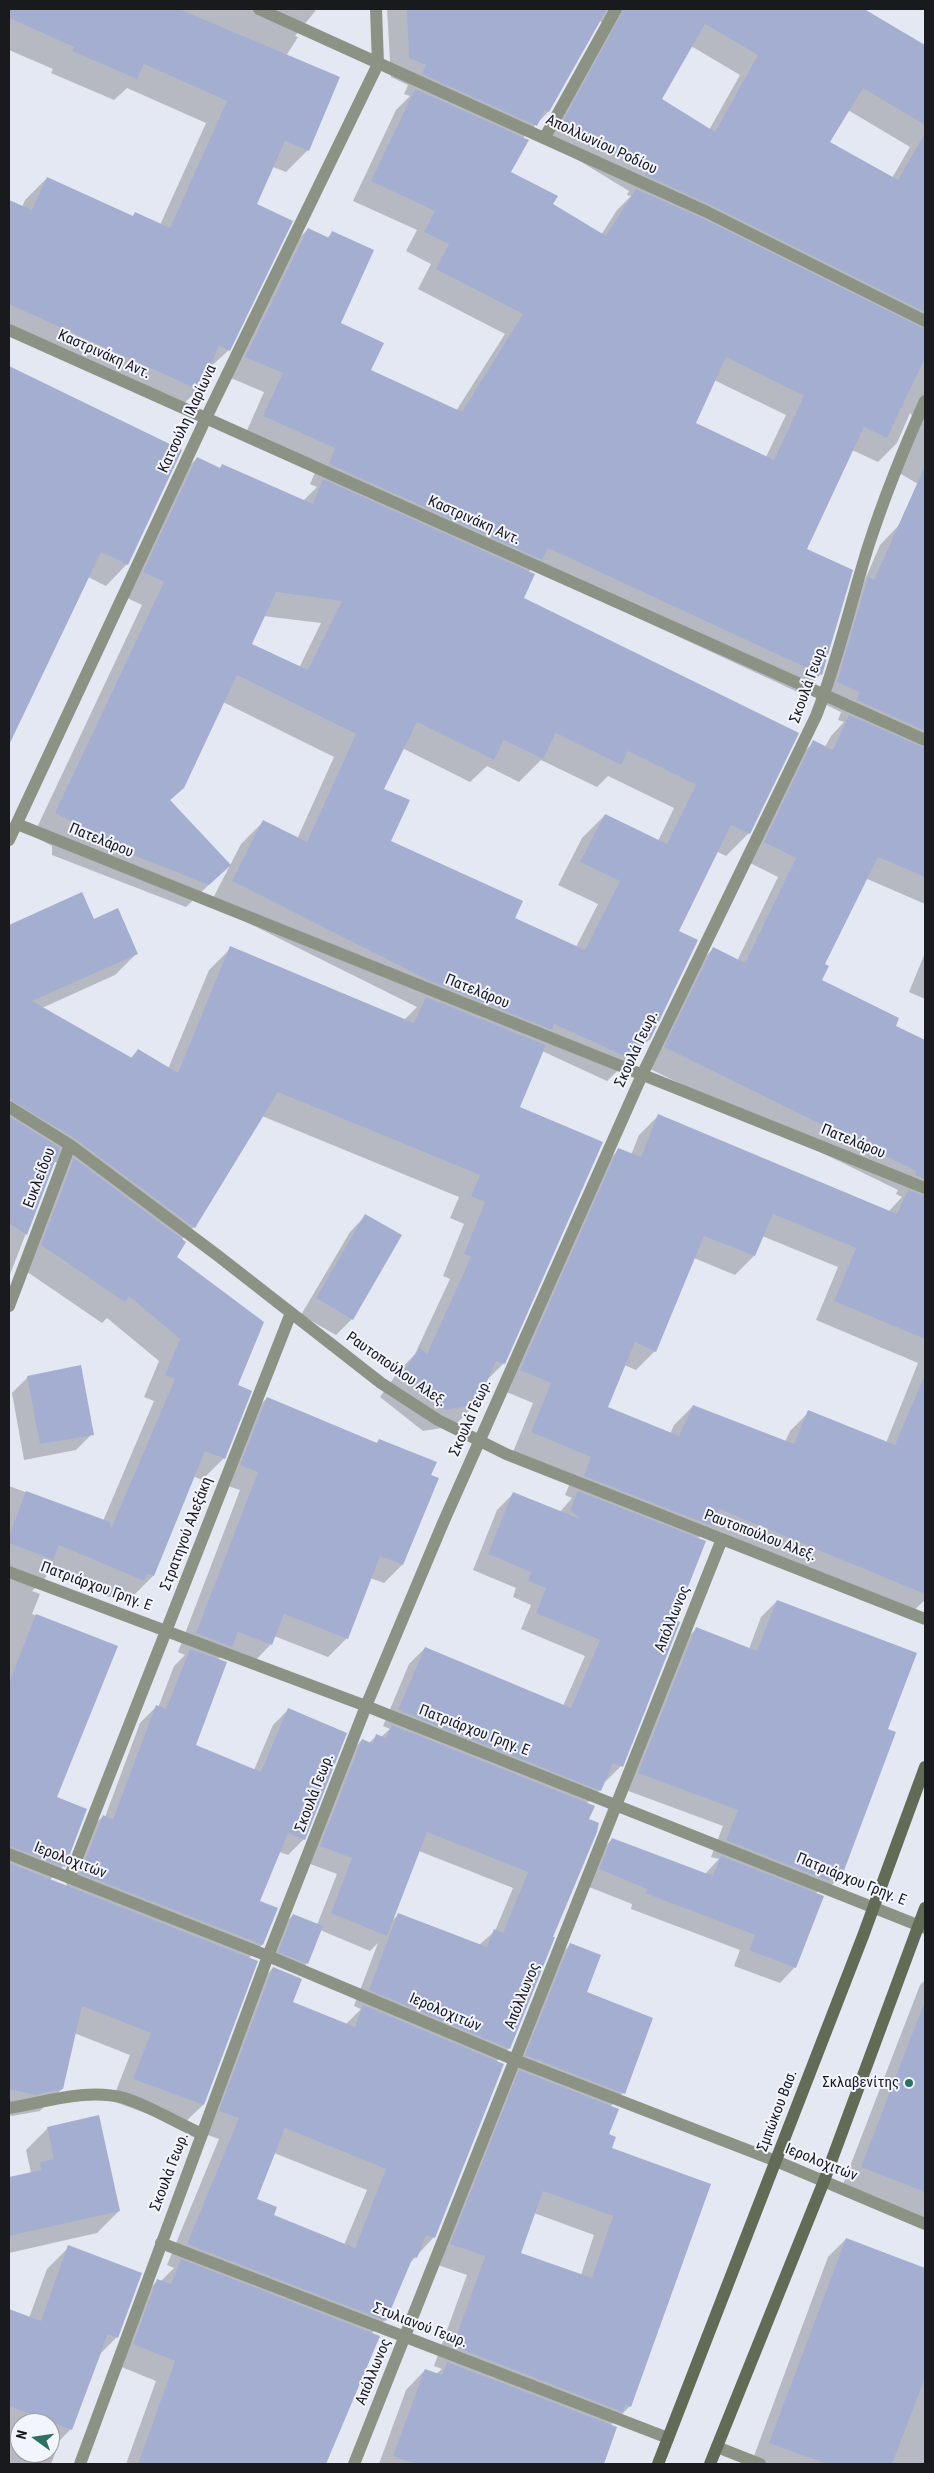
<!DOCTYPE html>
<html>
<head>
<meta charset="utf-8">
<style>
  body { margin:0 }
  #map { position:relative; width:934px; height:2473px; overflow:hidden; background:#e4e8f2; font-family:"Roboto Condensed",sans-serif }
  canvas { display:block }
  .frame { position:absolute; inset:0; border:10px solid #191a1e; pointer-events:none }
  .north { position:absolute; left:10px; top:2413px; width:50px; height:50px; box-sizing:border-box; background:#f2f5fe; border:1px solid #9b9da4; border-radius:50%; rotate:284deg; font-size:14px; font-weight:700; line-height:20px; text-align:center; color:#191a1e }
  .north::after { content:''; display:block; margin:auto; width:18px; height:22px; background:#2d7164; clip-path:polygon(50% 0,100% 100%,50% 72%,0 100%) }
</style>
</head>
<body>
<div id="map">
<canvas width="934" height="2473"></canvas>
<div class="frame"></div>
<div class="north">N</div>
</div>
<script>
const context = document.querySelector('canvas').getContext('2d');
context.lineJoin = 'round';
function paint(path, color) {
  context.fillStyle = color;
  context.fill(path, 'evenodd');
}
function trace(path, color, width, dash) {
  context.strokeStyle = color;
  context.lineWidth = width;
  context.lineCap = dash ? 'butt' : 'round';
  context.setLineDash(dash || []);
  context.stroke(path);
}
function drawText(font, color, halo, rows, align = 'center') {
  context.font = font + ' "Roboto Condensed",sans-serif';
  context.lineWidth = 4;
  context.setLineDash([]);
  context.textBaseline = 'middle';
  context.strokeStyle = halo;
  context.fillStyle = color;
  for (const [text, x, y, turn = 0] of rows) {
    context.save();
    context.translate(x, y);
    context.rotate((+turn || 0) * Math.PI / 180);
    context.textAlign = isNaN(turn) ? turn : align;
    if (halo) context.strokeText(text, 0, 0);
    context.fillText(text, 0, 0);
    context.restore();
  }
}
const shadow = new Path2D(`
  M9 9H317L295 36 298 37 286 56 308 150 286 172 273 167 255 205 229 350 206 371 198 390 176 411 9 336V201L22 207 25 200 47 178 132 217 135 214 160 225 206 123 127 88 114 100 51 73 53 69 9 50Z
  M387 9H862L925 47V488L894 470 914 419 910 413 897 443 878 462 852 450 806 550 821 674 802 694 532 569 528 572 522 598 797 734 749 833 726 856 716 851 677 931 697 941 649 1040 607 1081 542 1051 519 1108 504 1363 486 1381 476 1404 454 1426 423 1431 380 1397 398 1372 415 1354 450 1279 443 1276 464 1224 450 1218 459 1197 262 1116 194 1227 181 1240 176 1257 237 1386 224 1458 202 1480 193 1476 153 1576 131 1598 127 1596 121 1602 48 1571 46 1577 32 1591 40 1594 32 1614 116 1647 55 1797 86 1810 63 1866 50 1880 66 1886 87 1832 103 1816 105 1817 140 1723 156 1707 158 1708 174 1666 185 1655 178 1652 240 1490 222 1484 248 1417 267 1398 376 1444 379 1441 430 1476 402 1565 384 1583 370 1578 347 1638 328 1657 274 1636 270 1645 252 1664 225 1653 217 1660 194 1745 254 1770 273 1725 289 1709 304 1839 288 1855 279 1852 258 1901 276 1909 262 1945 249 1958 203 2105 181 2126 112 2101 130 2055 74 2033 62 2089 40 2111 12 2116 9 2115V1486L103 1521 154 1401 144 1397 159 1361 107 1318 102 1323 20 1267 65 1169 54 1161 9 1277V926L81 894 93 921 137 953 115 975 42 1008 130 1059 138 1050 168 1069 209 970 231 948 404 1020 417 1007 210 904 241 844 263 822 297 839 334 757 223 702 183 787 169 801 229 865 186 907 52 855V846L33 836 142 605 121 595 174 481 197 458 219 469 222 466 303 501 317 487 310 484 317 468 245 435 264 392 226 376 288 249 308 229 327 238 332 233 339 324 370 371 456 411 505 334 418 289 431 264 406 251 417 230 353 201 396 110 410 96 404 94 408 85 391 77ZM599 20 604 25 545 140 629 191 627 195 631 196 617 210 601 235 552 204 510 173 522 139 548 112ZM691 46 740 75 709 130 660 100ZM848 110 910 147 892 178 828 142ZM714 380 786 415 766 457 694 423ZM263 616 321 623 299 668 250 644ZM402 748 470 782 487 766 519 782 541 760 597 787 608 776 674 808 658 841 605 815 582 838 558 885 598 904 576 947 514 919 390 841 382 789Z
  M9 367 181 450 127 564 106 586 88 577 9 741Z
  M899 525 925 537V904L865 878 823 964 820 981 894 1026 925 1041V1600L910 1614 706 1531 697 1539 674 1621 621 1766 605 1782H603L600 1790 586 1804 551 1937 509 2048 496 2062 434 2237 408 2265 385 2320 371 2334 378 2336 324 2464H241V2407L220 2464H126L156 2381 114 2364 138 2300 158 2280 161 2281 174 2268 167 2265 219 2139 199 2132 252 1989 273 1968 291 2003 345 2025 361 2009 354 2006 378 1943 370 1951 320 1930 307 1963 299 1971 271 1960 285 1923 293 1915 317 1925 337 1874 305 1862 346 1756 362 1740 369 1743 377 1735 381 1737 390 1729 383 1726 409 1664 425 1648 563 1706 585 1656 521 1629 531 1605 513 1597 516 1588 473 1570 497 1510 513 1494 560 1512 572 1498 565 1495 573 1476 513 1452 533 1403 502 1390 600 1169 619 1149 631 1155 639 1135 658 1116 888 1212 902 1197 896 1194 898 1190 646 1067 694 968 713 949 737 961 778 877 746 861 794 761 814 742 825 747 831 736 844 722 838 720 841 712 818 701 863 584 880 545ZM762 1236 838 1267 816 1320 918 1363 886 1443 809 1412 790 1431 785 1442 693 1406 674 1425 670 1434 606 1408 624 1365 636 1370 655 1351 694 1258 735 1275 754 1256ZM419 1851 513 1888 495 1931 479 1945 399 1914 391 1922ZM274 2153 367 2190 344 2245 272 2216 255 2200Z
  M925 953V999L909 992Z
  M366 1215 352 1319 336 1335 301 1315 350 1232Z
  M28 1377 92 1434 76 1450 24 1460 12 1393Z
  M777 1601 886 1730 894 1733 841 1876 825 1892 819 1890 815 1894 795 1967 780 1983 734 1966 740 1950 631 1909 632 1904 584 1885 597 1855 612 1839 705 1874 719 1859 711 1857 723 1826 623 1789 680 1645 696 1629 749 1649 761 1617Z
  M570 1945 623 2093 610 2107 607 2135 610 2149 630 2406 610 2426 616 2428 602 2464H379L406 2390 425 2370 436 2374 442 2369 434 2366 467 2275 432 2263 548 1967ZM534 2213 594 2235 581 2275 519 2254Z
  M925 1980V2220L842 2187 920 1985Z
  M48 2128 119 2211 97 2233 9 2253V2178L31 2173 26 2150Z
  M846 2239 925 2269V2464H751L828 2257Z
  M69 2247 117 2337 98 2356 71 2429 60 2440 51 2464H9V2310L29 2318 47 2269ZM20 2423H50V2453H20Z`);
const building = new Path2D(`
  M9 9H179L340 77 309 151 285 141 257 204 293 221 230 351 219 346 199 390 9 304V200L32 210 47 177 133 216 135 212 170 228 227 101 144 64 137 79 72 51 74 47 9 18Z
  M407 9H607L549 112 545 110 537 126 422 74 426 65 409 58Z
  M624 9H864L925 45V125L863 88 830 142 898 180 925 133V312L711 205 645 175 647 171 563 121ZM705 24 758 55 715 132 662 99Z
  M415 89 529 140 511 172 558 196 553 204 606 236 636 189 704 219 925 329V358L887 438 864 427 807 549 853 570 822 675 548 548 542 560 329 464 335 448 263 416 283 373 245 357 308 228 329 238 332 231 374 250 341 323 384 343 371 370 462 412 523 314 436 269 449 244 424 232 435 211 371 181ZM726 357 804 396 774 460 696 423Z
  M9 366 182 450 128 565 101 552 9 745Z
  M197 457 220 468 222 464 313 504 323 479 535 574 524 598 799 733 750 834 731 825 679 931 698 940 650 1040 642 1036 631 1059 554 1024 552 1030 430 981 232 881 263 820 307 842 356 734 237 675 184 788 170 800 231 865 209 885 75 832V823L55 813 164 582 143 572ZM276 592 342 601 308 670 252 644ZM417 722 494 760 504 740 543 759 556 733 621 765 628 751 696 785 667 844 605 814 580 862 620 881 585 950 515 918 523 901 391 841 410 800 384 789Z
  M925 466V731L857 700 859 692 837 682 868 577 874 580Z
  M849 715 925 748V877L878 857 825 964 829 966 822 980 899 1018 896 1026 925 1040V1179L915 1175 916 1171 664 1047 713 947 745 963 796 858 764 842 813 740 833 750Z
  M82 892 94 919 118 908 138 954 32 1001 132 1058 138 1049 178 1073 230 946 414 1023 426 997 546 1045 520 1107 603 1142 505 1364 496 1361 477 1404 445 1410 401 1375 420 1348 427 1354 471 1257 464 1254 485 1202 471 1196 480 1175 278 1092 195 1228 74 1138 9 1099V925Z
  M658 1114 897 1214 908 1190 925 1196V1339L834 1301 856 1248 773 1214 755 1256 704 1236 656 1352 635 1342 608 1407 679 1436 693 1405 794 1444 808 1410 895 1445 925 1374V1594L719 1509 712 1526 584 1476 591 1457 531 1432 551 1383 520 1370 618 1148 641 1157Z
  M9 1116 60 1148 27 1235 9 1223Z
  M74 1158 186 1242 177 1257 264 1322 238 1385 252 1391 225 1459 205 1451 154 1576 147 1574 144 1581 59 1545 53 1560 9 1543V1536L26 1491 110 1522 111 1529 175 1379 165 1375 180 1339 129 1296 125 1302 41 1245Z
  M365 1214 402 1235 353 1320 316 1298Z
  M81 1365 94 1435 40 1444 27 1376Z
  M267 1397 377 1443 379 1439 437 1462 431 1475 439 1478 403 1565 380 1556 348 1639 284 1614 272 1645 238 1632 232 1647 196 1633 258 1472 240 1465Z
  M578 1491 706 1541 675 1620 680 1622 623 1767 613 1763 601 1791 398 1710 425 1647 571 1708 600 1640 536 1613 546 1588 528 1581 531 1572 488 1554 513 1492 580 1519 570 1510Z
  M777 1600 917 1653 888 1729 896 1732 842 1876 832 1873 829 1881 726 1840 738 1810 638 1773 696 1627 757 1651Z
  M36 1614 118 1646 57 1797 87 1809 65 1867 9 1846V1683Z
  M190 1649 227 1662 196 1745 261 1772 288 1708 347 1733 305 1840 288 1833 260 1901 278 1908 263 1945 80 1873 103 1815 113 1819 156 1705 166 1709Z
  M392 1725 595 1806 589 1819 599 1823 597 1832 553 1937H555L510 2049 369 1990 398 1913 487 1947 494 1929 503 1933 528 1872 427 1832 387 1936 331 1913 352 1858 320 1846 362 1739 373 1744 376 1734 386 1738Z
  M612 1838 713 1876 721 1856 824 1896 796 1968 749 1950 755 1935 645 1893 647 1889 599 1869Z
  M9 1863 258 1961 204 2105 133 2079 151 2033 82 2006 63 2089 35 2095 9 2089Z
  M293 1914 323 1926 308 1964 278 1952Z
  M570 1943 601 1955 587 1992 653 2018 625 2094 525 2055Z
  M273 1967 302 1979 293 2002 355 2027 363 2005 504 2064 435 2238 426 2235 417 2258 413 2257 386 2321 187 2244 239 2118 219 2111ZM285 2128 386 2169 355 2248 274 2215 277 2207 257 2199Z
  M923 2006 925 2007V2192L861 2167Z
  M519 2070 619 2109 609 2134 616 2137 612 2148 711 2184 631 2407 626 2404 623 2412 453 2346 485 2256 450 2244ZM543 2191 613 2216 592 2278 521 2253Z
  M99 2115 120 2211 9 2236V2177L41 2170 40 2162 54 2159 47 2127Z
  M846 2238 925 2268V2378L892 2464H827L769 2443Z
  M68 2245 142 2273 118 2338 108 2334 72 2430 9 2406V2309L41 2321Z
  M181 2259 380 2336 326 2464H138L175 2361 133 2344 157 2279 171 2284Z
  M447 2362 617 2427 604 2464H416L393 2456 425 2369 442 2375Z`);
const street = new Path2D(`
  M259 9 707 212 925 321
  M545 137 616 9
  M9 330 925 740
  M17 824 925 1188
  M9 840 206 418 378 64 376 9
  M9 1107 70 1145 217 1255 381 1383 438 1420 506 1454 925 1619
  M9 1306 70 1145
  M9 1572 366 1706 925 1928
  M9 1854 268 1956 515 2060 776 2161 925 2224
  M69 1878 291 1313
  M9 2108C46 2102 87 2088 124 2098 150 2106 177 2123 202 2134
  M161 2243 668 2438
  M717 2447 760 2464
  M80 2464 268 1956 366 1706 443 1523 642 1075 816 716C838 660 851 601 869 544 885 495 904 448 925 401
  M354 2464 722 1539`);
const secondary = new Path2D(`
  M658 2464 863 1936 925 1767
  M710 2464 824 2181 925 1908`);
const markers = [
  [909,2083,5,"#2d7164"]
];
const streetNames = [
  ["Απολλωνίου Ροδίου",601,145,25],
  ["Καστρινάκη Αντ.",104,355,24],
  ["Κατσούλη Ιλαρίωνα",188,419,-65],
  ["Καστρινάκη Αντ.",474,521,24],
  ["Σκουλά Γεωρ.",809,684,-70],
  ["Πατελάρου",101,841,22],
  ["Πατελάρου",477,992,22],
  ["Σκουλά Γεωρ.",637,1049,-65],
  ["Πατελάρου",853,1142,22],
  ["Ευκλείδου",40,1178,-69],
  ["Ραυτοπούλου Αλεξ.",396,1370,35],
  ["Σκουλά Γεωρ.",471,1418,-66],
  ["Στρατηγού Αλεξάκη",187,1534,-69],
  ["Ραυτοπούλου Αλεξ.",760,1536,21],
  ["Πατριάρχου Γρηγ. Ε",96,1587,20],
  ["Απόλλωνος",673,1619,-68],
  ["Πατριάρχου Γρηγ. Ε",474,1731,21],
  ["Σκουλά Γεωρ.",315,1793,-69],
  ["Ιερολοχιτών",70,1861,21],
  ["Πατριάρχου Γρηγ. Ε",851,1880,22],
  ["Απόλλωνος",523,1996,-68],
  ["Ιερολοχιτών",445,2013,23],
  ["Σμπώκου Βασ.",778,2111,-69],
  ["Ιερολοχιτών",821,2163,22],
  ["Σκουλά Γεωρ.",170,2172,-69],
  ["Στυλιανού Γεωρ.",420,2326,21],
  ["Απόλλωνος",374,2372,-68]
];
const poiNames = [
  ["Σκλαβενίτης",899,2083]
];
paint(shadow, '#0003');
paint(building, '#a4aed1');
trace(street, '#8c9384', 12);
trace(secondary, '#616b56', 12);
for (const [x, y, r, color] of markers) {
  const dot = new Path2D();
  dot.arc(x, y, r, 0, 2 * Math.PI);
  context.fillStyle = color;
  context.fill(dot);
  trace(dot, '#f2f5fe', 2);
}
drawText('15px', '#191a1e', '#f2f5fe', streetNames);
drawText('15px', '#191a1e', '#f2f5fe', poiNames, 'right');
</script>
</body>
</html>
